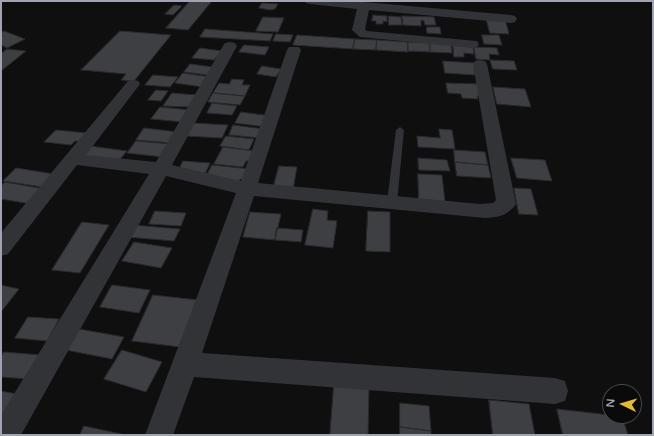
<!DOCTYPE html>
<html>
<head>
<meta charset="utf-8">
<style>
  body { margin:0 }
  #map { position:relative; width:654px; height:436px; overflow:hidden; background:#0f0f10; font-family:"Varela Round",sans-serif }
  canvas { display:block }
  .frame { position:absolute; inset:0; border:2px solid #a1a4b0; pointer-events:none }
  .north { position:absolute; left:602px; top:384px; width:40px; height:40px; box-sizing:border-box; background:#0a0a0b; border:1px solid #46484d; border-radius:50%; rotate:275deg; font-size:11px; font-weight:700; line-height:16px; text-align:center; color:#a1a4b0 }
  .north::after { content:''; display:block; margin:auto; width:14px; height:18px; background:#e2bc35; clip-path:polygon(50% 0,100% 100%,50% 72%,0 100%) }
</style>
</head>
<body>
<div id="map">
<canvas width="654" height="436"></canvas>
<div class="frame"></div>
<div class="north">N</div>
</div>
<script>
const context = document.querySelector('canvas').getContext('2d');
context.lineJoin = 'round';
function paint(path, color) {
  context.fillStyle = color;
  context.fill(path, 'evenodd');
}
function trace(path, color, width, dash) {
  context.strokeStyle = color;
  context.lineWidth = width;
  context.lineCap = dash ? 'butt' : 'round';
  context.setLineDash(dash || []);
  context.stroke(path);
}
const building = new Path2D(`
  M190 1H212L188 30 166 28Z
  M262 3 278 4 275 9 270 10 259 8Z
  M174 5 182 6 173 15 165 14Z
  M373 15 387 16V22L383 21V24H376V21H372Z
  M389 16 401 17 402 25H389Z
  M402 16 434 17 436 25H425L424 21 421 20V26L403 25Z
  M263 17 284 18 278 32 256 31Z
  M486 18 505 19 509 34 490 33Z
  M427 27H440L441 34 427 33Z
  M205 29 273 34 270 41 200 37Z
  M4 31 25 39 7 48 1 45V33Z
  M120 31 171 35 134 81 121 80 126 74 81 70Z
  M276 34 293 35 290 42 273 41Z
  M297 35 355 39 353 49 293 45Z
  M482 35H499L502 45 484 44Z
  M355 39 377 40 376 50 353 49Z
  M377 40 408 42V52L376 50Z
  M408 42 430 43V52L408 51Z
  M430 43 451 45 452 53 430 52Z
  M244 45 269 47 265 55 239 52Z
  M453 45 473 47 474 54 464 53V57H454Z
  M474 47 497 48 499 55 489 54 490 60 476 59Z
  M200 48 222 51 214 60 192 58Z
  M7 49 26 51 1 71V54Z
  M490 60 514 61 517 70 493 69Z
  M443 61 476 63 477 68H474L475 75 445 73Z
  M190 64 213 67 207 75 184 72Z
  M262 66 281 69 276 77 257 74Z
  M183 73 211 77 203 87 175 83Z
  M153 75 178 77 170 87 145 85Z
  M232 79 244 80 242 85H250L245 96 213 93 219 83 229 84Z
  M446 83 481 84 484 96H477L478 99 462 98 461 94 448 93Z
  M493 87 525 89 531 107 497 104Z
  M156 90 168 91 161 101 148 100Z
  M172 93 197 95 190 107 163 106Z
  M213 93 245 96 240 105 208 102Z
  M212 103 237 106 232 115 207 113Z
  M160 107 191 110 183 122 151 119Z
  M241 112 271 116 266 127 235 123Z
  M193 123 228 125 222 138 186 136Z
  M233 125 264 129 260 138 229 135Z
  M144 128 178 132 171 143 136 140Z
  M439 129 452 130 455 149 418 147 417 136 440 138Z
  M56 130 87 133 80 141H75L71 145 44 142Z
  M226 136 254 139 249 150 220 146Z
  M136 141 171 144 163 157 127 153Z
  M90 146 127 151 117 163 80 158Z
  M223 147 254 151 250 161H246L243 167 214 164Z
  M454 150 485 152 488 165 455 162Z
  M418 158 447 160 450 171 419 170Z
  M511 158 545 160 552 181 517 178Z
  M183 161 210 163 205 174 178 172Z
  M455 162 488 165 491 178 457 176Z
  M212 165 250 169 246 180 240 179 239 183 205 179Z
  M279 166 297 167 293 190 273 189Z
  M16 168 54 174 42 187 3 181Z
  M418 174 442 175 445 202 419 200Z
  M5 182 44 189 31 204 1 199V186Z
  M514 188 531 189 538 215 519 214Z
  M313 209 328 211 327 220 337 221 333 248 305 245Z
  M155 211 186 213 181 226 149 224Z
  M368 211 390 212V252L366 251Z
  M250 212 281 214 275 240 243 237Z
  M82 222 109 225 80 273 52 270Z
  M133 225 180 229 174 241 127 237Z
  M277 228 303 230 301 242 275 240Z
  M134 242 172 248 161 268 122 261Z
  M1 285 19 289 1 312Z
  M112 285 150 290 139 313 100 307Z
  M153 295 198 300 180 347 132 341Z
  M28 317 59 319 47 341 15 338Z
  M79 329 124 337 112 359 66 350Z
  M122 350 162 362 146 392 104 379Z
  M4 352 41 355 28 379 1 377V356Z
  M334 385 369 388 368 435H330Z
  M1 391 17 394 1 420Z
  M489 400 529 404 535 435H493Z
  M400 403 429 406 431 431 400 427Z
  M557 409 610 415V416H622L628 435H563Z
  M84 426 126 435H80Z
  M400 427 431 431V435H400Z`);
const lane = new Path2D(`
  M400 127 404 130 397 202 392 205 387 202 396 130Z`);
const street = new Path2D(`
  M304 1 364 2 511 15 515 16 517 19 515 22 511 23 369 10 365 29 367 31 477 41 479 44 477 47 472 48 360 37 352 30 357 9 310 4 306 3Z
  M230 42 235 43 237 46 172 165 241 181 287 50 289 47H299L301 50 258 183 480 204 493 203 496 200 473 64 475 61 480 60 485 61 487 64 516 204C509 215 497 218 485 218L254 196 202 353 555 378 565 381 568 391 565 401 555 404 194 377 173 435H145L236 193 166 176 21 435H1V415L149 174 77 165 8 254 1 256V233L128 81 133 80 138 81 140 84 86 155 156 162 223 46 225 43Z`);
paint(building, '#3e3f43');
trace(building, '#2a292c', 1);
paint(lane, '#323337');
paint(street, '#323337');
</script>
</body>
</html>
